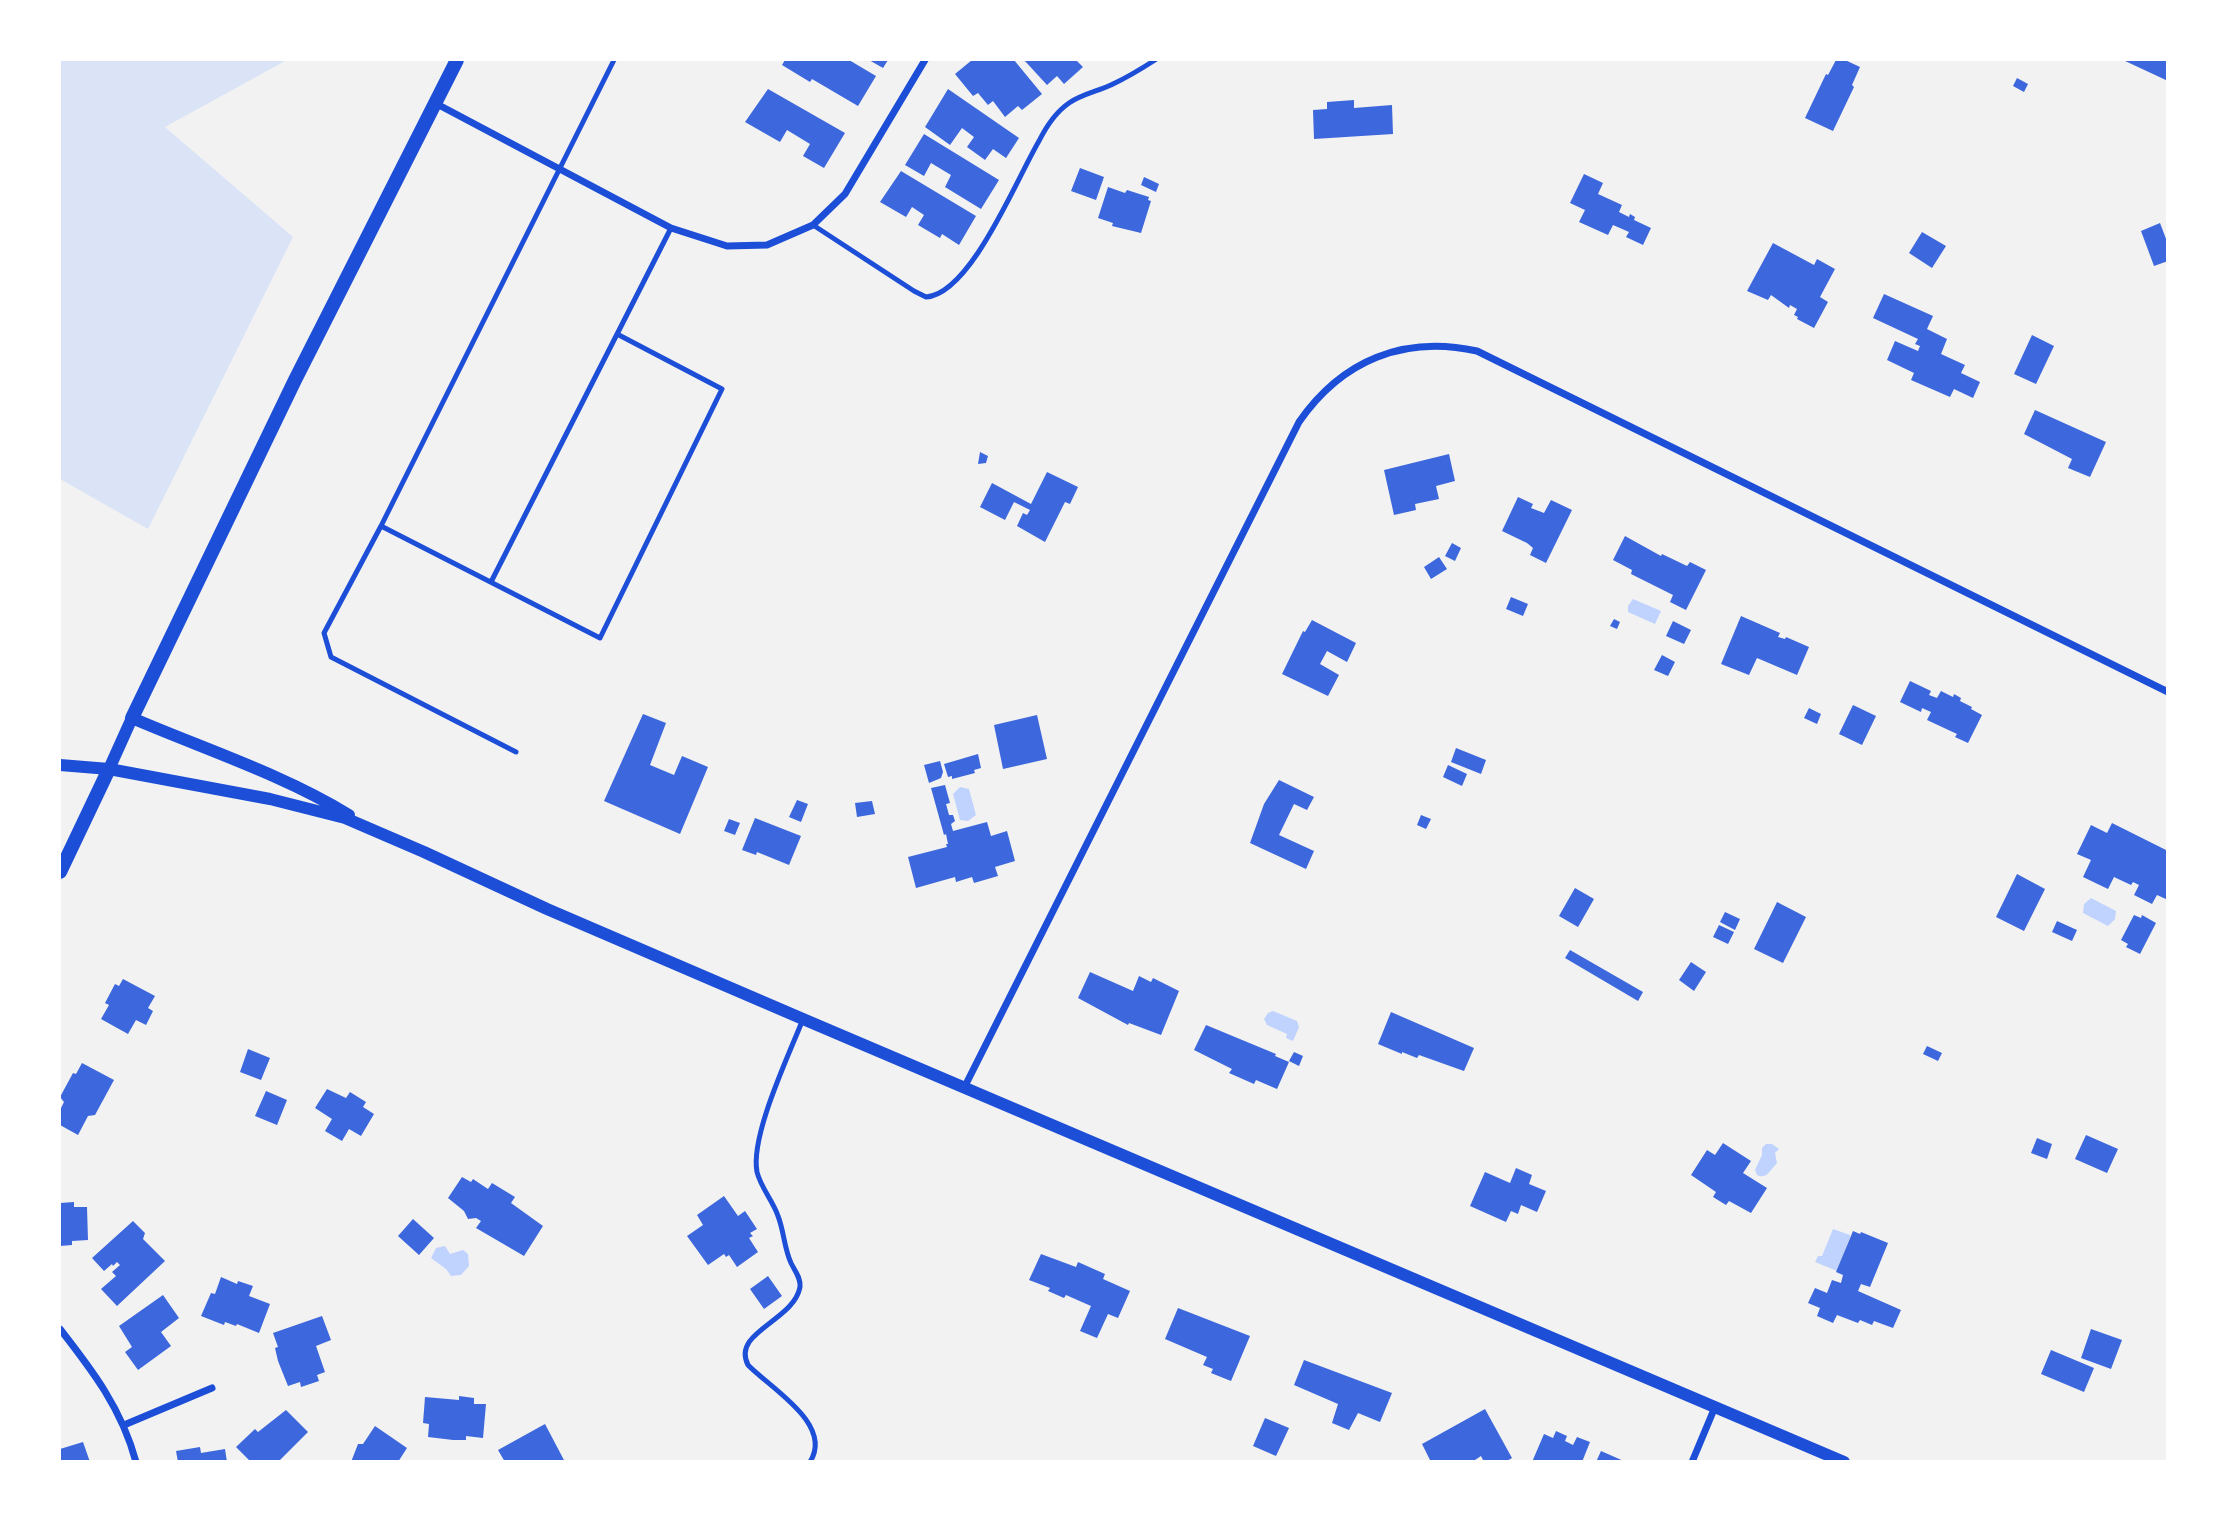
<!DOCTYPE html>
<html>
<head>
<meta charset="utf-8">
<style>
  body { margin:0 }
  #map { position:relative; width:2227px; height:1521px; overflow:hidden; background:#f2f2f2; font-family:"IBM Plex Sans",sans-serif }
  canvas { display:block }
  .frame { position:absolute; inset:0; border:61px solid #fff; pointer-events:none }
</style>
</head>
<body>
<div id="map">
<canvas width="2227" height="1521"></canvas>
<div class="frame"></div>
</div>
<script>
const context = document.querySelector('canvas').getContext('2d');
context.lineJoin = 'round';
function paint(path, color) {
  context.fillStyle = color;
  context.fill(path, 'evenodd');
}
function trace(path, color, width, dash) {
  context.strokeStyle = color;
  context.lineWidth = width;
  context.lineCap = dash ? 'butt' : 'round';
  context.setLineDash(dash || []);
  context.stroke(path);
}
const green = new Path2D(`
  M60 60H287L165 127 293 237 148 529 60 479Z`);
const water = new Path2D(`
  M1633 599 1661 611 1655 624 1628 612V606Z
  M960 787 969 789 976 815 968 821 960 820 953 794Z
  M2091 898 2116 911 2115 919 2108 926 2083 913 2084 904Z
  M1273 1011 1297 1021 1299 1027 1293 1041 1286 1038 1287 1034 1267 1025 1264 1019 1268 1013Z
  M1766 1144H1772L1779 1149 1775 1153 1777 1163C1770 1170 1767 1180 1757 1175L1755 1170 1762 1155V1148Z
  M1833 1229 1850 1235V1237L1837 1271 1815 1262 1818 1256H1822Z
  M445 1246 450 1254 463 1250 468 1254 469 1266 461 1275 451 1276 446 1269 431 1258 436 1248Z`);
const building = new Path2D(`
  M785 60H849L876 76 858 106 812 79 810 82 782 65Z
  M869 60H888L883 68Z
  M972 60H1014L1042 94 1022 110 1018 106 1005 117 993 101 988 105 978 93 973 96 955 74Z
  M1024 60H1076L1083 67 1064 84 1057 76 1047 85Z
  M1836 60H1845L1860 67 1852 85 1854 87 1833 131 1805 118 1826 74 1828 75Z
  M2123 60H2168V81Z
  M2017 78 2028 84 2024 92 2013 86Z
  M768 89 845 133 824 168 803 156 810 144 787 130 780 142 745 122Z
  M948 89 1019 138 1006 158 993 149 985 160 967 147 974 137 962 128 950 145 925 127Z
  M1354 100V108L1392 105 1393 134 1314 139 1313 110 1327 109V102Z
  M924 134 999 180 981 209 945 187 951 175 931 163 924 176 905 165Z
  M1080 168 1104 177 1096 200 1071 191Z
  M901 171 976 216 959 245 942 234 940 238 918 225 924 215 912 207 906 217 880 202Z
  M1584 174 1603 183 1598 194 1622 205 1619 212 1629 217 1630 214 1635 217 1634 220 1651 228 1643 245 1626 237 1629 232 1613 225 1608 235 1579 222 1585 210 1570 203Z
  M1144 177 1159 184 1156 192 1141 185Z
  M1108 187 1125 193 1127 190 1149 197 1148 200 1151 201 1141 233 1112 226 1113 223 1098 218Z
  M2160 223 2168 244V261L2154 266 2141 231Z
  M1922 232 1946 246 1932 268 1909 253Z
  M1773 243 1814 265 1817 259 1835 269 1820 297 1828 302 1814 328 1797 319 1798 317 1794 315 1797 309 1790 305 1789 308 1771 295 1768 300 1747 291Z
  M1884 294 1933 316 1927 329 1947 339 1941 354 1965 365 1961 373 1980 382 1973 398 1954 389 1950 397 1911 380 1914 373 1887 360 1895 341 1918 351 1920 346 1915 344 1918 339 1873 318Z
  M2032 335 2054 346 2036 384 2014 374Z
  M2035 410 2106 442 2090 477 2068 468 2072 459 2024 434Z
  M980 452 988 456 986 463 978 464Z
  M1449 454 1455 481 1436 486 1439 499 1415 504 1416 510 1394 515 1384 470Z
  M1047 472 1078 487 1070 504 1065 502 1045 542 1017 526 1023 513 1027 515 1030 510 1014 502 1005 520 980 507 992 483 1031 504Z
  M1518 497 1533 504 1531 508 1544 513 1551 500 1572 510 1546 563 1530 555 1533 548 1527 543 1502 531Z
  M1625 536 1661 556 1662 554 1687 566 1690 562 1706 570 1686 610 1670 602 1673 595 1631 574 1632 570 1613 560Z
  M1452 543 1461 548 1455 561 1445 556Z
  M1439 557 1447 569 1431 579 1424 567Z
  M1511 597 1528 604 1523 616 1506 609Z
  M1741 616 1780 633 1778 637 1785 639 1786 637 1809 647 1797 675 1757 658 1749 675 1721 664Z
  M1614 619 1620 622 1617 629 1610 626Z
  M1312 620 1356 643 1347 662 1327 651 1320 664 1339 675 1328 696 1282 674 1303 631 1305 632Z
  M1673 621 1691 630 1684 644 1666 636Z
  M1662 655 1675 662 1668 676 1654 670Z
  M1910 681 1931 691 1929 695 1937 698 1941 691 1953 697 1954 694 1961 698 1960 701 1972 707 1971 709 1982 715 1968 743 1955 737 1957 734 1927 720 1931 712 1922 708 1921 712 1900 702Z
  M1853 705 1876 716 1862 745 1839 734Z
  M1809 708 1821 714 1817 724 1804 718Z
  M643 714 666 723 650 765 674 775 682 756 708 767 680 834 604 801Z
  M1037 715 1047 759 1003 769 994 725Z
  M1456 748 1486 760 1481 774 1451 762Z
  M978 754 981 768 974 770 975 773 952 779V776L948 777 944 764Z
  M940 761 943 772 941 778 929 783 924 765Z
  M1448 765 1467 774 1462 786 1443 777Z
  M1279 780 1314 797 1307 810 1294 804 1279 835 1314 851 1306 869 1250 843 1264 804Z
  M945 785 950 803 946 804 949 815H953L955 821 951 824 953 831 987 822 991 836 1007 831 1015 861 995 867 998 876 974 883 972 877 956 882 955 877 916 888 908 857 947 847 946 844H948L946 834 944 835 931 788Z
  M797 800 808 804 801 822 789 817Z
  M872 801 875 814 857 817 855 803Z
  M1421 815 1431 819 1426 829 1417 825Z
  M755 818 801 836 789 865 757 852 756 855 742 850Z
  M729 819 740 823 735 835 724 831Z
  M2112 823 2168 851V900L2157 895 2152 904 2134 895 2139 885 2133 882 2131 885 2114 877 2108 889 2083 877 2091 860 2077 854 2091 825 2107 833Z
  M2017 874 2045 889 2024 931 1996 917Z
  M1575 888 1594 899 1578 927 1559 916Z
  M1777 902 1806 917 1783 963 1754 949Z
  M1725 912 1740 919 1735 930 1720 922Z
  M2134 915 2141 918 2142 915 2156 923 2140 954 2126 947 2128 944 2121 940Z
  M2057 921 2077 930 2072 941 2052 932Z
  M1719 925 1734 932 1728 944 1713 937Z
  M1570 950 1643 992 1638 1001 1565 958Z
  M1691 962 1706 972 1694 991 1679 980Z
  M1090 972 1133 991 1139 976 1151 982 1153 978 1179 991 1161 1035 1129 1023 1128 1025 1078 998Z
  M123 979 155 996 148 1008 153 1011 146 1025 136 1020 128 1034 101 1019 109 1005 105 1003 115 984 119 986Z
  M1391 1012 1474 1048 1464 1071 1419 1055 1417 1058 1402 1052V1054L1378 1044Z
  M1206 1025 1276 1054 1275 1056 1289 1062 1277 1089 1256 1080 1254 1084 1229 1073 1232 1069 1194 1050Z
  M1927 1046 1942 1053 1938 1061 1923 1054Z
  M248 1049 270 1058 261 1080 240 1072Z
  M1294 1052 1303 1056 1299 1066 1289 1061Z
  M82 1063 114 1080 95 1115 88 1116 78 1135 60 1125V1110L64 1102 60 1097 73 1073 76 1074Z
  M327 1089 346 1098 350 1092 366 1102 363 1107 374 1114 361 1136 349 1129 342 1141 325 1131 332 1119 315 1108Z
  M266 1091 287 1100 277 1125 255 1116Z
  M2086 1135 2118 1149 2107 1173 2075 1159Z
  M2037 1138 2052 1144 2047 1159 2031 1153Z
  M1723 1143 1751 1161 1743 1173 1767 1188 1751 1213 1729 1201 1726 1205 1713 1197 1716 1192 1691 1175 1707 1150 1715 1155Z
  M1516 1168 1532 1175 1529 1184 1546 1191 1537 1212 1521 1205 1518 1214 1511 1211 1506 1222 1470 1206 1485 1172 1510 1183Z
  M462 1177 471 1182 473 1179 488 1189 492 1183 515 1197 511 1203 543 1226 524 1256 476 1228 481 1221 476 1218 468 1219 464 1211 448 1198Z
  M724 1196 738 1216 745 1211 757 1229 750 1233 753 1236 749 1238 758 1252 737 1267 729 1255 726 1257 724 1254 708 1265 687 1236 703 1225 697 1215Z
  M74 1202V1207H87L88 1240 72 1241V1245L60 1246V1203Z
  M413 1219 434 1238 419 1255 398 1236Z
  M133 1221 145 1233 143 1239 165 1261 117 1306 101 1289 116 1276 112 1272 120 1265 117 1262 113 1266 112 1264 104 1271 92 1258Z
  M1853 1231 1860 1234 1861 1232 1888 1243 1870 1287 1861 1284 1858 1291 1901 1310 1893 1328 1874 1321 1872 1325 1860 1320 1858 1323 1837 1315 1833 1323 1817 1316 1820 1308 1808 1303 1815 1288 1827 1293 1832 1280 1841 1283 1843 1275 1836 1272Z
  M1041 1254 1076 1267 1078 1262 1105 1274 1103 1279 1130 1291 1118 1318 1108 1314 1097 1338 1080 1331 1091 1306 1066 1295 1064 1298 1048 1291 1050 1288 1029 1280Z
  M768 1276 782 1296 764 1309 750 1289Z
  M221 1277 237 1284 238 1281 253 1286 249 1296 270 1304 259 1333 237 1324 236 1326 225 1322 224 1325 201 1316 211 1293 215 1294Z
  M163 1295 179 1318 161 1332 171 1346 138 1370 125 1352 132 1347 119 1326Z
  M1178 1308 1250 1336 1231 1381 1211 1373 1213 1369 1203 1365 1207 1357 1165 1339Z
  M322 1316 331 1340 316 1346 325 1372 317 1375 319 1381 301 1387 300 1382 288 1386 278 1361 275 1348 278 1347 273 1333Z
  M2091 1329 2122 1340 2111 1369 2081 1358Z
  M2051 1350 2094 1368 2084 1392 2041 1374Z
  M1304 1360 1392 1393 1380 1422 1358 1413 1349 1430 1332 1423 1338 1404 1294 1385Z
  M459 1396 474 1398V1404H486L483 1438 466 1436V1440H453L428 1437 429 1424 423 1423 425 1397 459 1400Z
  M1485 1409 1512 1458 1505 1462H1484L1481 1456 1472 1462H1431L1422 1444Z
  M286 1410 308 1432 278 1462H251L236 1447 255 1429 258 1432Z
  M1265 1418 1289 1428 1276 1456 1253 1446Z
  M545 1424 565 1462H505L498 1450Z
  M375 1426 407 1448 398 1462H351L358 1444H363Z
  M1556 1431 1567 1436 1565 1441 1573 1445 1577 1437 1590 1442 1582 1462H1532L1544 1434 1553 1438Z
  M83 1442 90 1462H60V1449Z
  M200 1447 201 1453 225 1449 227 1462H178L176 1451Z
  M1601 1451 1626 1462H1596Z`);
const service = new Path2D(`
  M813 225 914 291 926 297C971 294 1017 178 1039 141 1046 127 1056 112 1069 103 1082 94 1099 91 1113 84 1128 77 1141 69 1155 60
  M381 526 600 638 722 389 617 334
  M491 582 671 228
  M516 752 331 657 324 633 381 526 614 60
  M803 1019C789 1055 750 1136 757 1172 761 1188 773 1201 778 1216 784 1231 784 1248 791 1263 795 1271 801 1278 800 1287 794 1321 731 1332 748 1365 770 1388 834 1424 810 1462`);
const minor = new Path2D(`
  M435 103 671 228 727 246 767 245 813 225 845 194 925 60
  M964 1088 1299 422C1342 360 1404 335 1477 351L2168 692
  M60 1329C92 1370 122 1409 136 1462
  M124 1425 212 1388
  M1692 1462 1715 1407`);
const tertiary = new Path2D(`
  M60 765 109 769 270 799 345 818 424 852 547 909 803 1019 1844 1462
  M109 769 132 718C204 749 282 774 349 815`);
const secondary = new Path2D(`
  M132 718 295 380 457 60
  M60 872 109 769`);
paint(green, '#dbe4f7');
paint(water, '#bfd3fe');
paint(building, '#3d67dc');
trace(service, '#1d4ed8', 5);
trace(minor, '#1d4ed8', 7);
trace(tertiary, '#1d4ed8', 12);
trace(secondary, '#1d4ed8', 14);
</script>
</body>
</html>
